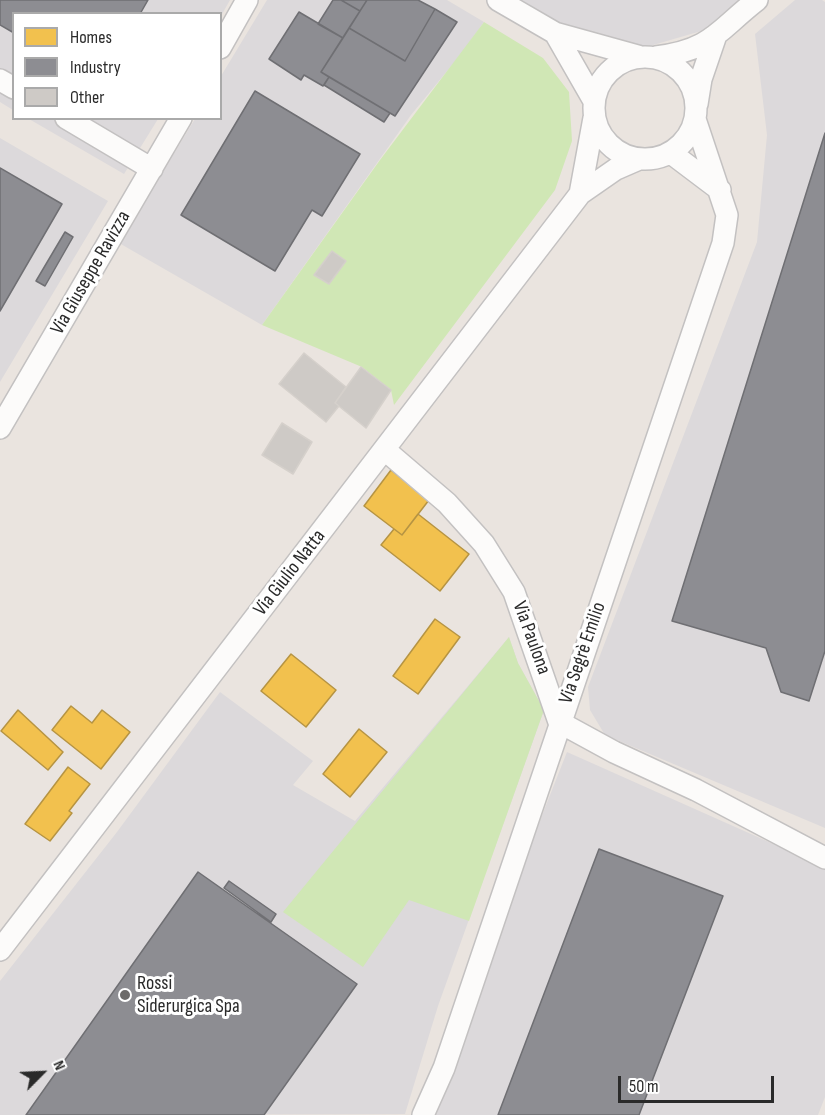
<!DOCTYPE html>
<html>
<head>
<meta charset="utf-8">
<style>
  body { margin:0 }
  #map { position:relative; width:825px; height:1115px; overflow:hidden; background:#eae4df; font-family:"Sofia Sans Condensed",sans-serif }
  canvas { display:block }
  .legend { position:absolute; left:12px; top:12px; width:210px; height:108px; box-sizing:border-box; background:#fff; border:2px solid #aaa; margin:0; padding:8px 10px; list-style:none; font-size:18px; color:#2a2a2a }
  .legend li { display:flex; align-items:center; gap:12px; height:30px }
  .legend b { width:30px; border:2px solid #aaa }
  .north { position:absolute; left:12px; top:1043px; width:60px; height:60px; -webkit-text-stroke:4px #fff; paint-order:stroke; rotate:66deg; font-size:16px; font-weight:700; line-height:24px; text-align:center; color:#2a2a2a }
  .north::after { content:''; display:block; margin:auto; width:21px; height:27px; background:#2a2a2a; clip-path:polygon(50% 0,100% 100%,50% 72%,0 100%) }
  .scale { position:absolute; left:618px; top:1076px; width:156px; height:27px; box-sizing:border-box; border:3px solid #2a2a2a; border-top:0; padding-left:8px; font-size:18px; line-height:21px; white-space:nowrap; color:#2a2a2a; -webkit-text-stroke:4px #fff; paint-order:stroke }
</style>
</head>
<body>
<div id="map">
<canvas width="825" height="1115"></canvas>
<ul class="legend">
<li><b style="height:16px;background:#f2c14e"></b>Homes</li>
<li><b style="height:16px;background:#8d8d92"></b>Industry</li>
<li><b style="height:16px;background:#cecac6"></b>Other</li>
</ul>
<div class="north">N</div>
<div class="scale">50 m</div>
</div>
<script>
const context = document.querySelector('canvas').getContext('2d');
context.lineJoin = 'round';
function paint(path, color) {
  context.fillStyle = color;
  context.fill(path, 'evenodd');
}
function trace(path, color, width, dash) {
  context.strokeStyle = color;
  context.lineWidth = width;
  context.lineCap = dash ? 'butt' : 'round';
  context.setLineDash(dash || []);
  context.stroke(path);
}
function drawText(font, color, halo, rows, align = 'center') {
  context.font = font + ' "Sofia Sans Condensed",sans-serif';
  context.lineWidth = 6;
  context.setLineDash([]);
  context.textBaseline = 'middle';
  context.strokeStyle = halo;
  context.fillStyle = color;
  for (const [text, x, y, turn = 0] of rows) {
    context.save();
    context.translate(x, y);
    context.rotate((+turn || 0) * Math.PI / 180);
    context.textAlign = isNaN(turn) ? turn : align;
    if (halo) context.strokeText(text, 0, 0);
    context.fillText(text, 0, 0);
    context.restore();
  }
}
const industrial = new Path2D(`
  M0 0H230L221 16 220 14H14L13 110 0 102Z
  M267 0H447L484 22 462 53 411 115 262 325 119 243 195 119 220 118 221 76Z
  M507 0H746L715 27 636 50 551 26Z
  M795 0H822L825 2V828L605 735 590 710 588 687 757 242 767 135 755 34Z
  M29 119H158L124 174Z
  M0 138 108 201 0 382Z
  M509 637 518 663 544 710 438 1006 405 1114 0 1115V981L117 832 220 692 313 761 293 785 355 821Z
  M567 752 825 867V1097L818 1115H424Z`);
const green = new Path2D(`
  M484 22 543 58 569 92 572 141 555 190 394 405 391 390 362 367 262 325 380 160Z
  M509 637 518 663 544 710 469 921 409 900 363 967 283 912Z`);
const homes = new Path2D(`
  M391 470 429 500 402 535 364 506Z
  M418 514 469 554 440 591 381 545 394 529 402 535Z
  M435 619 460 637 418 694 393 676Z
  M291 654 336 690 306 727 261 691Z
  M71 706 92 723 102 710 130 732 101 769 52 730Z
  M18 710 63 752 48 770 1 731Z
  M359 729 387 752 350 797 323 774Z
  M68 767 90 784 69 811 72 813 50 841 25 824Z`);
const industry = new Path2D(`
  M0 0H148L140 14H14V33L0 25Z
  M333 0H341L360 11 343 38 318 24Z
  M341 0H367L360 11Z
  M367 0H418L435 9 405 61 349 28Z
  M435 9 457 22 395 116 321 72 349 28 405 61Z
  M299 12 343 38 321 72 329 77 323 86 304 75 301 80 269 59Z
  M329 77 390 113 384 122 324 85Z
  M255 91 360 154 322 216 312 210 275 271 181 215Z
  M825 133V651L809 701 781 692 766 648 672 621Z
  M0 168 62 204 0 311Z
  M65 232 73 237 45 286 36 281Z
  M599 849 723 896 639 1115H498Z
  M198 872 357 984 264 1115H26Z
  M229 881 276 914 271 922 224 888Z`);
const building = new Path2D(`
  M332 251 346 261 329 284 314 275Z
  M304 353 346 387 335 403 339 406 326 422 279 384Z
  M361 367 391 390 366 428 335 403Z
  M282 423 312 442 293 474 262 455Z`);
const minor = new Path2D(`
  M498 0 555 33 638 56
  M555 33 594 101
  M220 48 247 0
  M594 108a51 51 0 1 1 102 0a51 51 0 1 1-102 0Z
  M656 57C712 50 717 31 757 0
  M0 80 14 88
  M697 104 701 79 715 38
  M66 118 152 169
  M671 153 720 190
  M580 194 594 118
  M0 428 181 118
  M385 450 447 503 484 544 514 592 559 722 614 752 696 790 825 858
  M0 950 580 194 616 169 639 159
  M423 1115 444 1068 723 243 727 215 695 119`);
const markers = [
  [125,995,6,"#6d6b69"]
];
const streetNames = [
  ["Via Giuseppe Ravizza",91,273,-60],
  ["Via Giulio Natta",290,573,-52],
  ["Via Paulona",531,638,70],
  ["Via Segrè Emilio",583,653,-71]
];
const poiNames = [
  ["Rossi",137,984],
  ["Siderurgica Spa",137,1007]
];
paint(industrial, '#dcd9db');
paint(green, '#d0e7b5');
paint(homes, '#f2c14e');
trace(homes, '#b69443', 1.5);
paint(industry, '#8d8d92');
trace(industry, '#6f6f73', 1.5);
paint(building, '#cecac6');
trace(building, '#d5d0cb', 1.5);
trace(minor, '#c3c1c1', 24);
trace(minor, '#fcfbfa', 21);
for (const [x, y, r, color] of markers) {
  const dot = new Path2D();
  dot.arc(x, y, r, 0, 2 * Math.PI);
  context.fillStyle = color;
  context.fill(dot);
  trace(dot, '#fff', 2);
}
drawText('20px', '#2a2a2a', '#fff', streetNames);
drawText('20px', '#2a2a2a', '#fff', poiNames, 'left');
</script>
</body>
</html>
